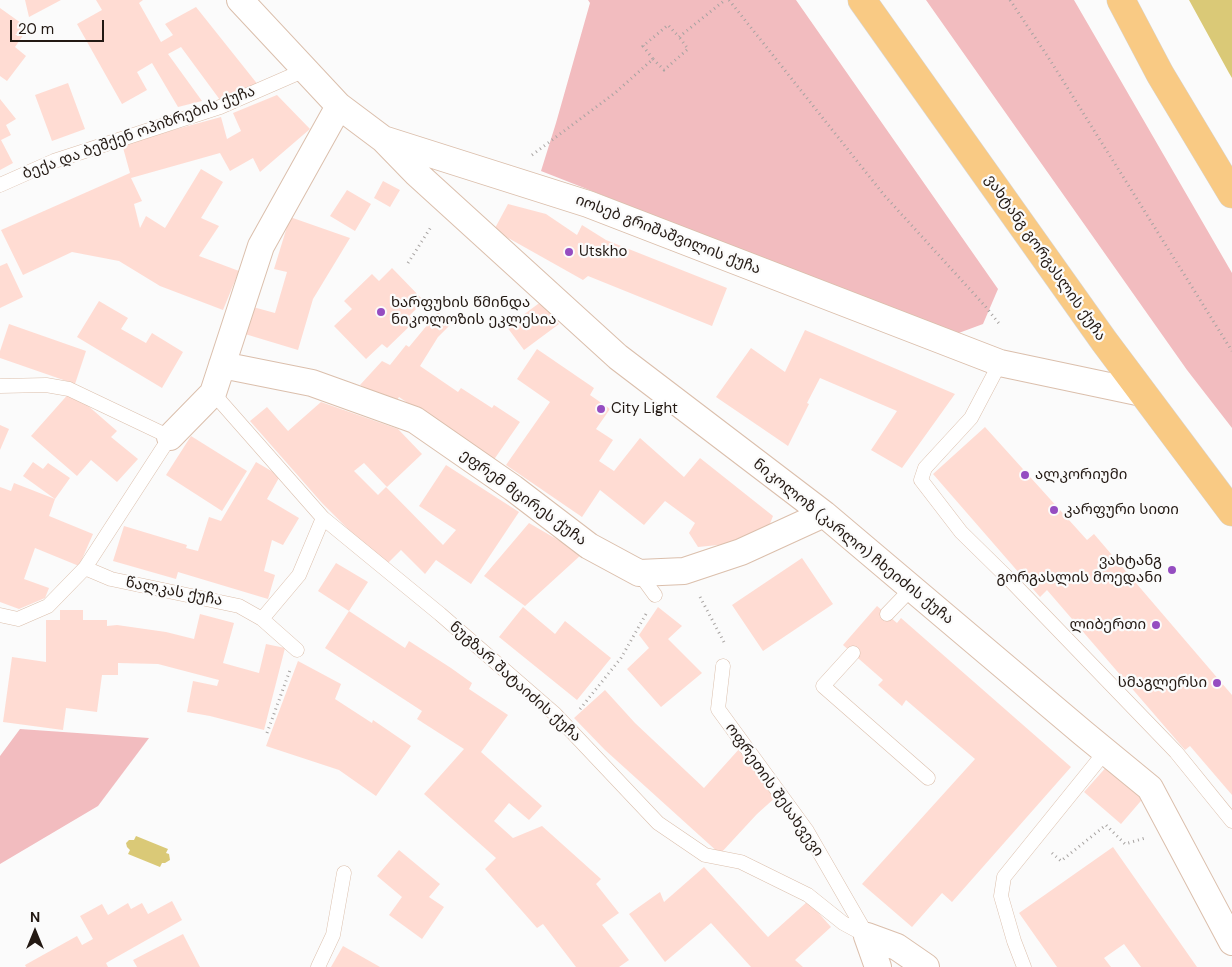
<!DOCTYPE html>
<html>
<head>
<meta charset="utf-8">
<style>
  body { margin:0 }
  #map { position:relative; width:1232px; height:967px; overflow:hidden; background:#fbfbfb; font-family:"DM Sans",sans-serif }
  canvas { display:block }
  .north { position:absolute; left:10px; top:907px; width:50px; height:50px; -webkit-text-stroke:4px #fbfbfb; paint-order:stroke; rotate:0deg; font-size:14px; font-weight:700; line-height:20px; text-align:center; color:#231913 }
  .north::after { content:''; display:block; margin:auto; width:18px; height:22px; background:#231913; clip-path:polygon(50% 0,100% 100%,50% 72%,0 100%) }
  .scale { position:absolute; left:10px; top:20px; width:94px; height:22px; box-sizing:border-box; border:2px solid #231913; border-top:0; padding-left:6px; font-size:15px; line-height:18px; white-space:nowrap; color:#231913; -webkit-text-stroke:4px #fbfbfb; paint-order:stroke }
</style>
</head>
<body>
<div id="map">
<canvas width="1232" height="967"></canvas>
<div class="north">N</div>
<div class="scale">20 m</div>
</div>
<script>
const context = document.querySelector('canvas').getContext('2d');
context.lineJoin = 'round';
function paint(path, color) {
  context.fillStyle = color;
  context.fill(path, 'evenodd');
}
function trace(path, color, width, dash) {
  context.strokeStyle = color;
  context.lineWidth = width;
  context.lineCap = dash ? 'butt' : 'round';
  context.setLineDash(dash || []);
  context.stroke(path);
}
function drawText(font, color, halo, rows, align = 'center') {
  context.font = font + ' "DM Sans","Noto Sans Georgian",sans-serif';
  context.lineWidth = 4.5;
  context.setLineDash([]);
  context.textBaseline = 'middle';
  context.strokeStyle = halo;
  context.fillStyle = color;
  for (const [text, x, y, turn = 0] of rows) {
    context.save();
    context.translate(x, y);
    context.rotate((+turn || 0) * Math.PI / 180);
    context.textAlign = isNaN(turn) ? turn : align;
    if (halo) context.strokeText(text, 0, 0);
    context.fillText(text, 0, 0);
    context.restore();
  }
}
const green = new Path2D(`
  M588 0H796L998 289 983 324 956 334 541 171 556 123 590 3Z
  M926 0H1074L1232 273V428L1187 370Z
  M20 729 149 738 98 806 0 864V756Z`);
const water = new Path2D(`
  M1189 0H1232V78L1229 73Z
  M136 836 168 849 166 853 169 854 170 860 165 863H162L160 867 128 854 130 850 127 847 126 843 129 840H134Z`);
const building = new Path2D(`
  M25 0H61L29 17Z
  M96 0H143L139 3 161 42 173 35 165 24 196 7 259 86 223 104 181 47 168 54 202 101 178 107 152 63 137 72 147 90 122 104 77 24 102 10Z
  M0 8 28 28 15 47 26 56 7 81 0 76Z
  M68 83 85 129 52 141 35 95Z
  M277 95 310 129 260 172 253 158 230 171 220 153 131 178 142 201 134 204 140 228 146 216 165 228 201 169 223 182 201 218 219 226 199 256 239 271 223 310 160 286 119 261 72 252 23 275 1 230 130 173 122 144 221 117 227 139 241 131 233 113Z
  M0 99 16 119 6 125 11 135 1 140 13 163 0 170Z
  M383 181 400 190 390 207 374 198Z
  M347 190 371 204 355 231 330 216Z
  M508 204 546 214 577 235 582 225 606 240 727 288 712 326 588 276 583 280 494 230Z
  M290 217 350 238 313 299 298 350 245 334 253 307 275 313 287 272 274 269Z
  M7 263 23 297 0 308V266Z
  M392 268 424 301 409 316 415 321 387 348 382 344 366 359 334 326 352 309 344 301 372 274 379 281Z
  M99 301 128 318 121 329 146 343 152 333 183 352 162 388 77 337Z
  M542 301 559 324 524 350 507 327Z
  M438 312 451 324 438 337 420 366 458 392 461 388 492 408 494 405 520 422 493 461 399 397 394 405 360 385 382 361 390 365 406 345 409 347Z
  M9 324 86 351 75 384 0 358V351Z
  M805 330 955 394 902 468 871 450 897 411 820 378 807 403 809 404 788 446 716 397 751 348 785 372Z
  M537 349 594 388 590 395 610 409 596 429 613 440 599 461 614 471 640 438 684 477 700 458 773 516 766 534 728 544 698 547 689 533 695 523 665 501 644 525 600 490 582 517 506 465 550 402 517 379Z
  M71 391 117 431 111 437 138 459 117 482 91 460 77 476 31 436Z
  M321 402 398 429 422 454 387 487 364 463 354 471 378 495 386 487 443 545 456 530 419 506 446 465 519 512 471 584 436 560 425 574 401 550 385 566 322 503 250 421 267 407 288 431Z
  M0 425 9 429 0 450Z
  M985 427 1087 540 1094 534 1232 695V795L1190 746 1185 750 1047 590 1040 597 933 474Z
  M191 436 247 471 222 511 166 475Z
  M33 462 43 469 48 463 70 478 55 499 23 476Z
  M256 462 280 476 267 499 299 518 283 545 272 540 264 571 275 575 268 599 178 572 176 579 113 561 124 526 187 545 186 548 198 551 209 517 221 521Z
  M14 483 55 499 49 516 93 534 79 566 35 548 24 579 49 588 45 598 19 609 0 602V487L11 491Z
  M529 523 582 554 525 606 484 576Z
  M802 558 833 604 763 651 732 605Z
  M336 563 368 582 349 611 318 591Z
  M877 606 897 623 901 618 1071 767 952 902 942 893 912 927 862 884 975 759 906 700 902 706 878 685 883 680 843 645Z
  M523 607 555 634 565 621 611 658 577 700 499 637Z
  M658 607 682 626 668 639 702 673 661 707 627 669 649 648 639 635Z
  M60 610H83V620H107V626L117 625 166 632 194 639 200 614 234 623 223 663 259 673 266 644 285 648 264 730 210 716 187 712 193 681 217 686 219 680 158 664 118 663V675H102L97 712 66 708 63 730 3 722 12 657 46 662V620H60Z
  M349 611 405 648 409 641 451 668 472 683 469 689 508 715 481 752 542 806 529 820 509 803 494 821 513 838 542 826 601 879 596 884 619 913 602 925 629 960 619 967H576L543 924 537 928 485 869 496 858 424 794 464 749 417 719 422 711 325 648Z
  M298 661 341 684 335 699 372 723 373 720 411 746 376 796 339 770 266 746Z
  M605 690 635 723 704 788 740 748 777 796 757 814 720 854 605 750 574 718Z
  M1109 764 1146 795 1121 824 1084 792Z
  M1113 847 1197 967H1141L1124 944 1104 958 1111 967H1057L1019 913Z
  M399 850 440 884 429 897 444 907 422 939 389 915 402 897 377 876Z
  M704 867 768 937 808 901 831 927 795 960 803 967H751L711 923 665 962 629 914 660 892 664 902Z
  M172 901 182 920 106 963 108 967H26L25 965 77 936 82 945 93 939 80 916 102 904 108 915 128 903 131 909 142 903 148 914Z
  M183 934 200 967H137L133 960Z
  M343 946 380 967H331Z`);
const path = new Path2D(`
  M729 0 884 195 985 306 1001 326
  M1010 0 1050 60 1232 351
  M653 59 664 70 688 49 679 37
  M532 155 615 93 653 59 643 46 668 25 679 37 725 0
  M408 263 431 227
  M700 597 725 644
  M580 709 621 658 646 614
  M267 733 290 670
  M1052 853 1061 861 1106 825 1125 844 1145 838`);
const lane = new Path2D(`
  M0 185 54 161 220 107 305 70
  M1000 363 971 418 925 468 921 480 961 532 1011 581 1176 752 1232 821
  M0 386 46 385 69 389 170 437 85 568 48 606 18 619 0 615
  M213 393 323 518 440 614 555 714 658 823 705 855 741 862 808 895 843 923 867 936
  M85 568 111 579 239 606 262 619 297 650
  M639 573 655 595
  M887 614 912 588
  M262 619 299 575 323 518
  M853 653 823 686 928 778
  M723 666 718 709 807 831 867 935
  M318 967 333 935 344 873
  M1024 967 1014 941 1001 896 1004 877 1105 752`);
const street = new Path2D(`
  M240 0 339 106 383 139 588 204 1000 363 1142 393
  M383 139 417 174 618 357 824 514 1083 733 1150 788 1232 942
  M222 365 312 383 415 420 513 488 589 546 639 573 684 571 741 552 824 514
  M170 437 213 393 261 246 339 106
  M867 936 897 947 926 967
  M867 936 878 967`);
const highway = new Path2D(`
  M862 0 1104 341 1232 512
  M1121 0 1160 74 1232 194`);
const markers = [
  [569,252,5,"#954dc1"],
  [381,312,5,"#954dc1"],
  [601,409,5,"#954dc1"],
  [1025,475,5,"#954dc1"],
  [1054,510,5,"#954dc1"],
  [1172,570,5,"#954dc1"],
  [1156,625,5,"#954dc1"],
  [1217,683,5,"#954dc1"]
];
const streetNames = [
  ["ბექა და ბეშქენ ოპიზრების ქუჩა",139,133,-20],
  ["იოსებ გრიშაშვილის ქუჩა",668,235,21],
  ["ვახტანგ გორგასლის ქუჩა",1045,258,55],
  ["ეფრემ მცირეს ქუჩა",523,498,36],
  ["ნიკოლოზ (კარლო) ჩხეიძის ქუჩა",853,542,39],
  ["წალკას ქუჩა",174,592,11],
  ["ნუგზარ შატაიძის ქუჩა",515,682,42],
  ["ოფრეთის შესახვევი",774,790,55]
];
const poiNames = [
  ["Utskho",579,252],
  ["ხარფუხის წმინდა",391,303],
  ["ნიკოლოზის ეკლესია",391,320],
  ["City Light",611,409],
  ["ალკორიუმი",1035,475],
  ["კარფური სითი",1064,510],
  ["ვახტანგ",1162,561,"right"],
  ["გორგასლის მოედანი",1162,578,"right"],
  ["ლიბერთი",1146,625,"right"],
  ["სმაგლერსი",1207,683,"right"]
];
paint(green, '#f2bcbf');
paint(water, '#dac977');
paint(building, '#ffdcd3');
trace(lane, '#dbbfac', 15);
trace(street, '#dbbfac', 28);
trace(highway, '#d7d6d5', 29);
trace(path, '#a7a3a1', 3, [1, 4]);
trace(lane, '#fff', 14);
trace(street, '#fff', 26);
trace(highway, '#f9ca84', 28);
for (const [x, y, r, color] of markers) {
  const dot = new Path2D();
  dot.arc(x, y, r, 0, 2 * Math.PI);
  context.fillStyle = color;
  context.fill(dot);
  trace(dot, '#fbfbfb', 2);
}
drawText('15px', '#231913', '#fbfbfb', streetNames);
drawText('15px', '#231913', '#fbfbfb', poiNames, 'left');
</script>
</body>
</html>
